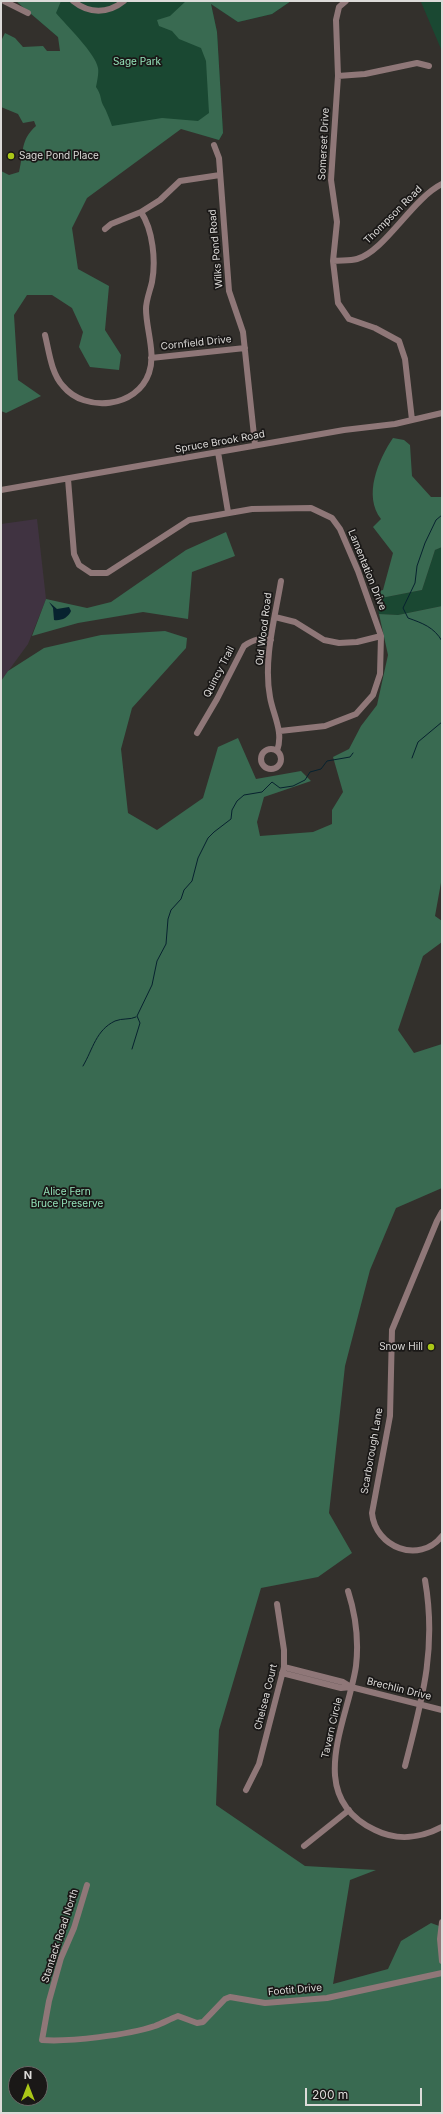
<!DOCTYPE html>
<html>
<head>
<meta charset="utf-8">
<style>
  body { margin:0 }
  #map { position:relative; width:443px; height:2114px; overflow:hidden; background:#33302c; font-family:Inter,sans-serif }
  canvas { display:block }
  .frame { position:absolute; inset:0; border:2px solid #dddbd9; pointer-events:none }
  .north { position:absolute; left:8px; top:2066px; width:40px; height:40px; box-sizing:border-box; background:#1a1817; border:1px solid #686665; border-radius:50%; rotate:0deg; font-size:11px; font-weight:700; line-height:16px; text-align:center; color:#dddbd9 }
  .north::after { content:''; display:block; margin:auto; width:14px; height:18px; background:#aac717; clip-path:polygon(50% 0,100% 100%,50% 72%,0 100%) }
  .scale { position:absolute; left:305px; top:2088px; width:117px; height:18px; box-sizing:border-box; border:2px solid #dddbd9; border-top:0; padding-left:5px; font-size:12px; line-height:14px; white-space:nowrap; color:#dddbd9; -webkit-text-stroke:3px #1a1817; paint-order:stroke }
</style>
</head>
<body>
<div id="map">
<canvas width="443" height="2114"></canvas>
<div class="frame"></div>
<div class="north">N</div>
<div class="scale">200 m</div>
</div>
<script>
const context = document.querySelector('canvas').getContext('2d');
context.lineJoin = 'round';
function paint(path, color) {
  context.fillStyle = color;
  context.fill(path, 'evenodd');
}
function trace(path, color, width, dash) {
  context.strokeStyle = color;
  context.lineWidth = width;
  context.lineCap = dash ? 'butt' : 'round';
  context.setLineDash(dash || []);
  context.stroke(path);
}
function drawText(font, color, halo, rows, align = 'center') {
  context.font = font + ' Inter,sans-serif';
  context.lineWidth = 3.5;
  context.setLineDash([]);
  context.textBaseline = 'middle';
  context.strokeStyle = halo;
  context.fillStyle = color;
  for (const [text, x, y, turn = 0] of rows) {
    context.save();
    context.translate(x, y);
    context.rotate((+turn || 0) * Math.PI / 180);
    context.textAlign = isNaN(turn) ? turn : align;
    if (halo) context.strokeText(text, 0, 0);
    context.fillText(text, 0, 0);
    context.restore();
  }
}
const industrial = new Path2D(`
  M37 519 46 599 28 644 1 681V524Z`);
const green = new Path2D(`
  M16 1H291L272 14 238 22 211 4 217 32 223 133 219 140 162 122 100 140 71 48Z
  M442 1V84L441 49 421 2Z
  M442 547V606L398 615 379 614 376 599 422 590 435 550Z`);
const forest = new Path2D(`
  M16 1H61L56 13C66 25 96 54 98 68 99 73 97 82 96 87 102 96 100 99 103 105 107 112 109 118 112 126L162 118 198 121 209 113 206 61 201 48 179 39 172 31 159 26 157 20 170 16 186 1H291L272 14 238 22 211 4 217 32 223 133 219 140 181 129 87 198 72 228 78 269 109 286 105 330 121 355 119 370 90 367 79 347 83 332 72 308 52 295H27L14 315 18 380 41 396 6 413 1 411V171L9 175 19 172C24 152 20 140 36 126L34 121 23 123 18 114 1 107V41L5 33 15 38 23 47 43 46 47 51H60L58 37Z
  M393 438 404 440 410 445 412 476 431 497H442V547L435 550 422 590 376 599 375 592 383 590 393 553 373 527 381 519C363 496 378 460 393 438Z
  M226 532 235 556 192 572 188 619 143 612 78 623 32 636 46 599 87 608 111 602 186 550Z
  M442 606V877L435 916 442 921V942L423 956 398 1030 414 1053 442 1044V1188L396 1208 370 1270 345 1366 329 1513 352 1553 318 1577 261 1588 219 1730 216 1805 305 1866 376 1870 350 1880 333 1984 388 1969 401 1941 431 1923 442 1927V2113H1V681L8 671 44 648 101 635 165 631 187 638 186 648 132 708 121 749 128 813 157 830 203 798 218 747 238 738 256 779 301 771 311 781 264 797 257 822 260 836 313 832 332 824V810L343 792 333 757 349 749 361 726 377 705 388 655 379 614 398 615ZM16 2074H40V2098H16Z`);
const water = new Path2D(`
  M49 602 57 609 69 607 71 611C68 618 61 621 54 620L53 608Z`);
const stream = new Path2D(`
  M442 515 436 520 425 543 417 566 415 583 403 608 408 618C422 623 434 627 442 641
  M412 758 418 742 442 722
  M132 1049 140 1023 137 1016 152 985 157 961 166 944 168 919 171 910 181 899 184 890 192 881 198 858 208 838 214 832 231 819 232 810 237 801 244 795 262 792 272 782 280 788 293 786 305 780 310 772 321 769 327 761 350 757 353 753
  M83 1066C93 1049 96 1030 115 1021 122 1018 130 1020 136 1017`);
const minor = new Path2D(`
  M4 1 28 13
  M73 1C89 14 108 14 124 1
  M346 1 339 7 336 20 338 76 331 180 337 222 333 261 338 303 349 319 375 328 399 341 405 359 412 420
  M338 76 365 74 417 63 429 66
  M214 145 219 158 229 291 243 332 255 445
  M105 229 111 224 141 212 160 200 180 181 220 175
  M333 261C341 260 350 261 357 259 385 251 412 199 442 184
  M45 335C49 351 51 373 63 386 85 413 137 408 149 373 156 353 146 329 146 309 146 300 150 291 152 282 156 261 153 230 141 212
  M151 358 245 348
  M218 452 228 512
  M68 479 74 554 79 565 91 573H107L189 520 252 509 311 508 332 518 340 529 358 571 381 636 380 674 373 695 356 714 325 726 280 731
  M1 490 344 430 395 424 442 413
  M275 617 295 622 324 640 339 643 357 642 381 636
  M197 733 217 699 244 646C254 639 260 638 271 640
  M261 759a10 10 0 1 1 20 0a10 10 0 1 1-20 0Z
  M277 751C284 732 273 715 270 697 263 660 275 618 281 581
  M442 1212 437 1221 392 1330 390 1416 372 1513C375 1547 419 1565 442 1536
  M348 1591C356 1616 359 1640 356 1666 348 1721 303 1796 375 1830 397 1841 421 1838 442 1827
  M284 1667 343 1682 351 1687
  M282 1673 341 1688 351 1687 442 1710
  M405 1766C422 1700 437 1649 425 1580
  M246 1790 259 1764 284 1667V1650L277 1604
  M304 1846 349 1810
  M87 1885 74 1928 61 1958 49 2001 42 2040C70 2042 128 2035 155 2026 163 2023 170 2019 178 2016L197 2023 203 2022 225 1999 230 1997 265 2003 327 1998 442 1973
  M442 1922 440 1939 442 1961`);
const markers = [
  [11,156,4,"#aac717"],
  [431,1347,4,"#aac717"]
];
const parkNames = [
  ["Sage Park",137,62],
  ["Alice Fern",67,1192],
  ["Bruce Preserve",67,1204]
];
const streetNames = [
  ["Somerset Drive",324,144,-87],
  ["Thompson Road",393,215,-45],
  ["Wilks Pond Road",216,249,-95],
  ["Cornfield Drive",196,343,-6],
  ["Spruce Brook Road",220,442,-10],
  ["Lamentation Drive",367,570,68],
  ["Old Wood Road",264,629,-83],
  ["Quincy Trail",219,672,-63],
  ["Scarborough Lane",372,1451,-80],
  ["Brechlin Drive",399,1689,14],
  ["Chelsea Court",266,1697,-76],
  ["Tavern Circle",332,1728,-77],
  ["Stantack Road North",60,1936,-72],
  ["Footit Drive",295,1990,-5]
];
const poiNames = [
  ["Sage Pond Place",19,156],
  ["Snow Hill",423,1347,"right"]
];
paint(industrial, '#403341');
paint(green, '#1a4832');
paint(forest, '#396a51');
paint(water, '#07222f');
trace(stream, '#07222f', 1);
trace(minor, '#8f7778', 6);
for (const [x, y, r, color] of markers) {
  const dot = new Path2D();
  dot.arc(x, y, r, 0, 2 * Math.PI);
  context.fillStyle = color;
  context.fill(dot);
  trace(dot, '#1a1817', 1.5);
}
drawText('10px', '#94e2b9', '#1a1817', parkNames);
drawText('10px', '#dddbd9', '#1a1817', streetNames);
drawText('10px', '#dddbd9', '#1a1817', poiNames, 'left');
</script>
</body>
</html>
